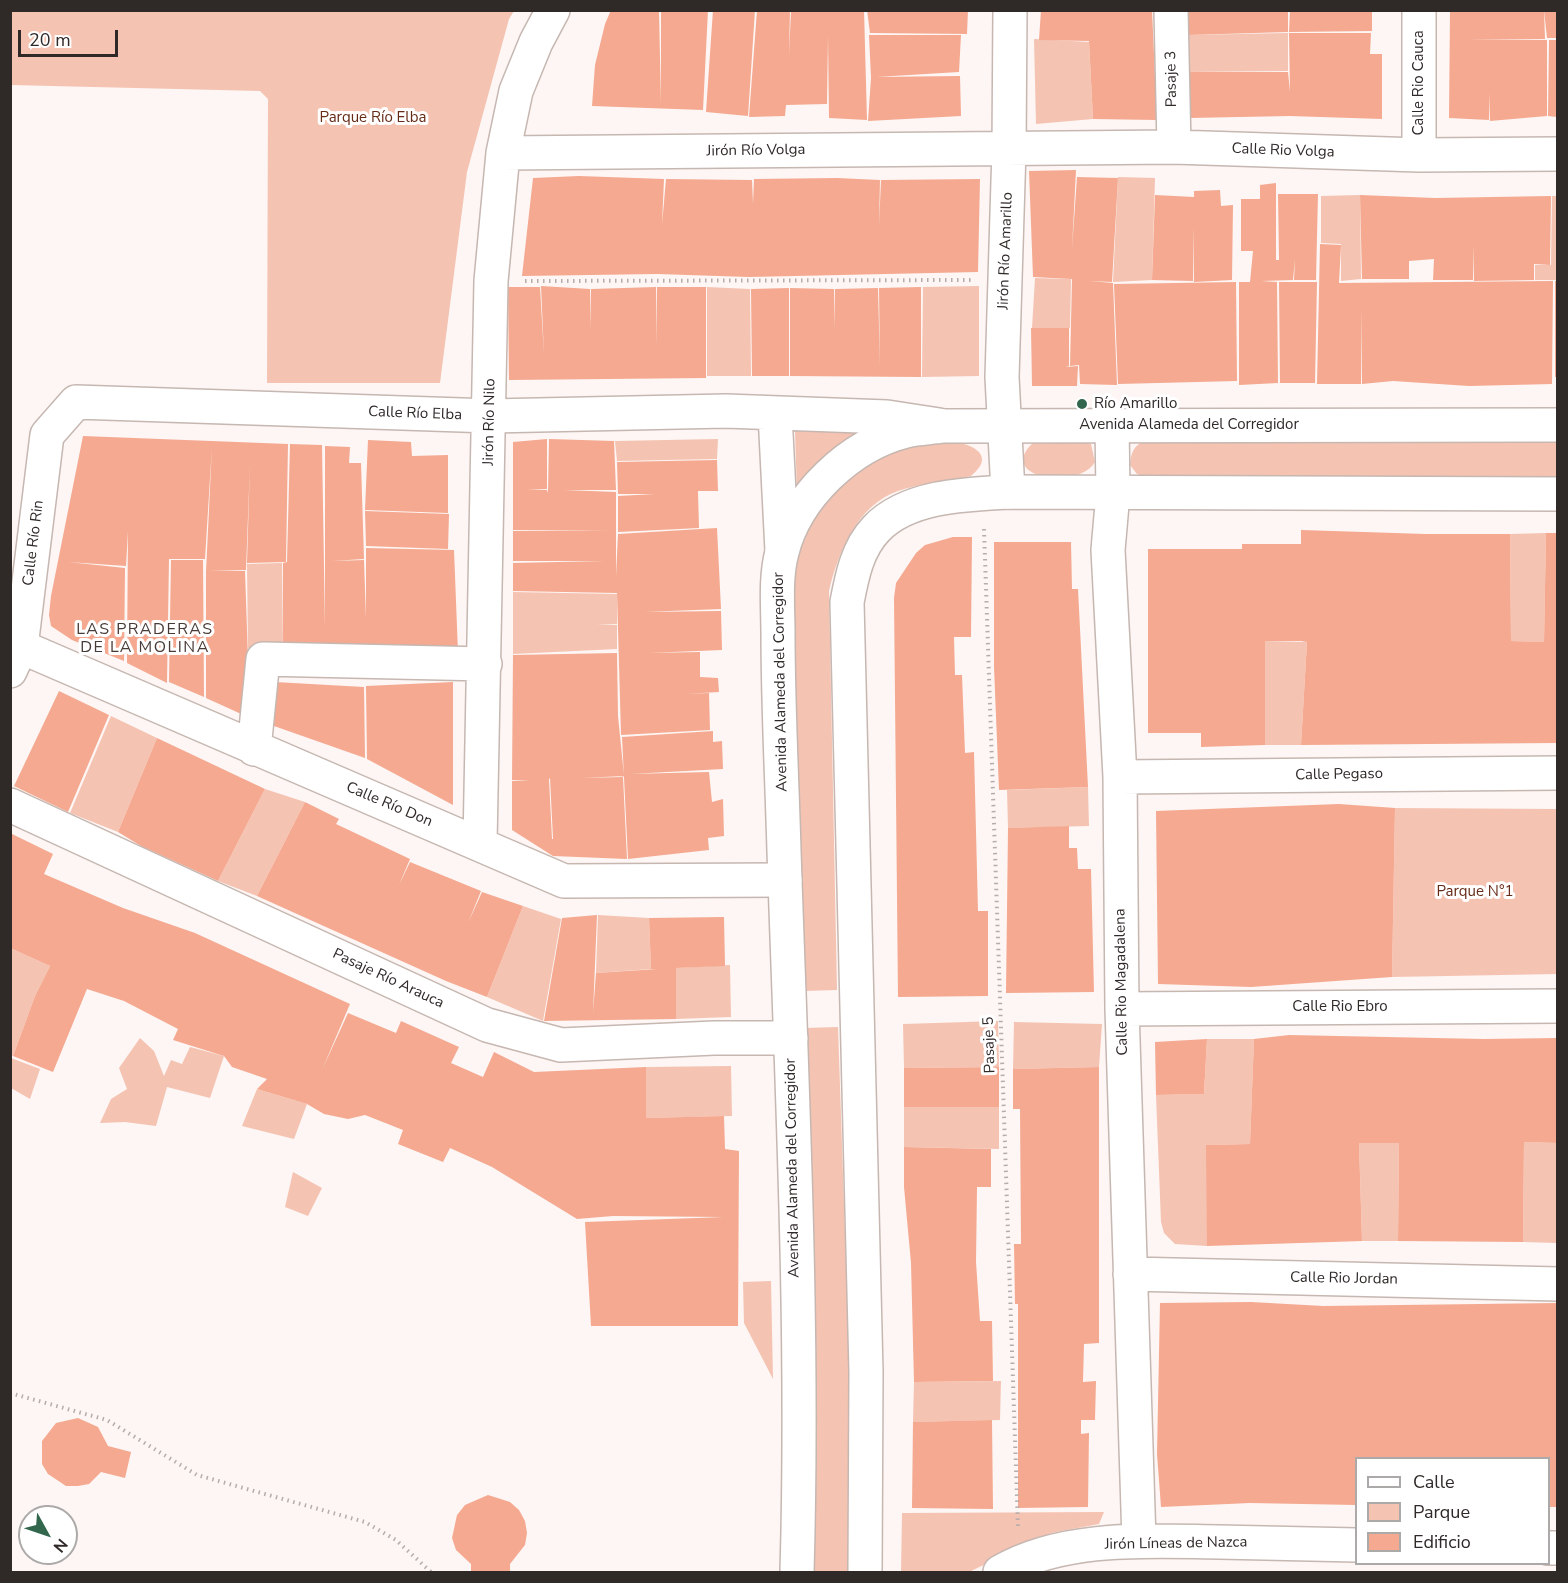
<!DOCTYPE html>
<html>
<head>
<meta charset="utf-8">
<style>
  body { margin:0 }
  #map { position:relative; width:1568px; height:1583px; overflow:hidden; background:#fdf6f4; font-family:"Nunito Sans",sans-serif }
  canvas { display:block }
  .frame { position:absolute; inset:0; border:12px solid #2f2927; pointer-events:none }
  .legend { position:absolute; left:1355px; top:1457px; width:195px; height:108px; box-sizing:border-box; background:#fff; border:2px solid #aca9a9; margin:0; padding:8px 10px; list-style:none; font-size:18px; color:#2f2927 }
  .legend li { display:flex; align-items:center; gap:12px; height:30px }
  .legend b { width:30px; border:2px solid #aca9a9 }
  .north { position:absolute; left:18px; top:1505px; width:60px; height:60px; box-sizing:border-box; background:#fff; border:2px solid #aca9a9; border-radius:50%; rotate:130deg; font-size:16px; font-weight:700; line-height:24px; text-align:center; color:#2f2927 }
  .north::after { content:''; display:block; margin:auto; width:21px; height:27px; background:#32674d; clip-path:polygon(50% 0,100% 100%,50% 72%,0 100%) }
  .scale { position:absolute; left:18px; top:30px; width:100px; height:27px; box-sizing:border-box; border:3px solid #2f2927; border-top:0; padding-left:8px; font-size:18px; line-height:21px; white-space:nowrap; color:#2f2927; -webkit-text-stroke:4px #fff; paint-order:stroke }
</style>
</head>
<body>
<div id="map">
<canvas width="1568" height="1583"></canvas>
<div class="frame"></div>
<ul class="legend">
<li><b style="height:8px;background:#fff"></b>Calle</li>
<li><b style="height:16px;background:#f5c3b2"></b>Parque</li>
<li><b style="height:16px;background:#f4a990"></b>Edificio</li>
</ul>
<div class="north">N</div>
<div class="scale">20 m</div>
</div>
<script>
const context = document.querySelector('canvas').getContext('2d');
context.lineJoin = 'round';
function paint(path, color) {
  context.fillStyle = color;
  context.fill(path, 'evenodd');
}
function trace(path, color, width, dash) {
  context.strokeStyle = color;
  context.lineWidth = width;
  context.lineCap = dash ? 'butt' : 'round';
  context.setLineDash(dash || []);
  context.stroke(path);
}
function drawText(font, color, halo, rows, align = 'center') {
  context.font = font + ' "Nunito Sans",sans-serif';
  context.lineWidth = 6;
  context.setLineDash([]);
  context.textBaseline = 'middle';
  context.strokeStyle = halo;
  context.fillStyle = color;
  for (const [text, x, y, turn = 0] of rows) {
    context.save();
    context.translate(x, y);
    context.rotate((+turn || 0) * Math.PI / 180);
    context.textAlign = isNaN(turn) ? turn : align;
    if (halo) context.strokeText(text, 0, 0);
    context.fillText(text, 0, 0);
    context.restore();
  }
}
const green = new Path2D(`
  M11 10 514 11 509 19 467 172 440 383H267L268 99 260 91 11 85Z
  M1288 33V71L1187 72 1188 35Z
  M1034 39 1089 42 1093 119 1036 124Z
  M1118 177 1155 178 1152 280 1113 282Z
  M1360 195 1361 279 1341 281V244L1321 243V196Z
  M1552 196H1557V280H1535V265H1551Z
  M1035 278 1071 279 1070 328H1032Z
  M979 286V376L922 377 923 287Z
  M707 287 750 289 751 376H707Z
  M795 431 867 433 797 495Z
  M718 439 717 459 617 461 615 441Z
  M1081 440 1091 444 1095 462C1079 491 992 478 1035 441Z
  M1146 440H1557V478L1146 477 1137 474 1130 465C1131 452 1134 445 1146 440Z
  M951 441C972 444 997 455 971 476 947 482 921 483 898 491 857 505 838 553 829 591L837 990 804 991 793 574C818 487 860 449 951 441Z
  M1546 533 1544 642 1511 641 1510 534Z
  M282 563 283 648H248L247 564Z
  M513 592 617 594V624H597L617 625V649L513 654Z
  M1265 641 1307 642 1301 745H1265Z
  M111 716 157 738 118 832 70 813Z
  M1088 787 1089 826 1008 828 1007 790Z
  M265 789 305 802 257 896 218 881Z
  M1395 808 1557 809V974L1392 977Z
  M523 906 561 919 543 1021 487 997Z
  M598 915 649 918 651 969 596 973Z
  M10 948 50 966 35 996 13 1056 10 1055Z
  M730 965 731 1017 676 1019V968Z
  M998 1021 999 1067 904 1068 903 1024Z
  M1014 1022 1102 1024 1099 1067 1013 1069Z
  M838 1027 849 1351 851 1572H813L805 1028Z
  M140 1038 154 1051 164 1076 171 1060 182 1064 190 1047 224 1056 210 1098 167 1087 156 1126 125 1122 100 1123 111 1099 127 1089 119 1068Z
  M1207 1039H1254L1250 1144 1207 1145V1246L1175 1244 1164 1233 1161 1222 1156 1095 1204 1094Z
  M11 1058 40 1069 30 1099 11 1088Z
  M731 1066 732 1116 646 1118V1067Z
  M257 1089 307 1104 294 1139 242 1126Z
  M904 1107H999V1149L904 1147Z
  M1524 1142 1557 1143V1243L1523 1242Z
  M1359 1143H1399L1398 1241H1362Z
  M293 1172 322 1188 308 1216 285 1207Z
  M771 1281 773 1379 744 1323 743 1282Z
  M1001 1381 1000 1420 913 1422 914 1382Z
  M1104 1512 1099 1524 1051 1533 969 1572H901L902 1513Z`);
const building = new Path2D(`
  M611 10H659L661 104V10H708L703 110 592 106 595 65 605 24Z
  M713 10H755L748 116 706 112Z
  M757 10H790L789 56 791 10H864L867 120 829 118 828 35 827 104 786 105 785 116 749 117Z
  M867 10H968L967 34 870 33Z
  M1041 10H1152L1157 120 1093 119 1089 41 1039 40Z
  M1188 10H1288V32L1188 35Z
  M1290 10H1372V31L1289 32Z
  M1450 10H1544L1545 39H1467L1547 40V116L1490 121V93L1489 120 1449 118Z
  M1544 10H1557V38H1547Z
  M1289 33H1371L1370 54H1382V119L1290 116 1189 118 1187 72H1288L1290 92Z
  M869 35H961L959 72 876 77 960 76 961 116 868 121 871 78Z
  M1549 40H1557V117L1548 116Z
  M1076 170 1072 249 1077 177 1118 178 1112 282 1089 281 1113 283 1117 385 1080 384 1079 365 1070 366 1072 279 1033 277 1029 171Z
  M579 176 664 179 662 225 666 179 752 180 753 204 754 179 837 178 880 180 879 226 881 180 980 179 978 272 749 277 657 274 522 276 533 178Z
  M1276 183V260H1279L1278 194H1318L1316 280H1294L1295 259 1293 280 1261 281 1277 282 1278 383 1239 385V282H1250L1253 251H1241V199H1260V185Z
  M1220 190 1221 206 1233 205 1232 280 1194 282V226L1193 281 1152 280 1155 195 1194 197V191Z
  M1360 195 1435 198 1551 196 1550 265 1534 264V280L1474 281V245L1473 280H1433L1434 259 1409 261V279H1362Z
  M1320 244 1341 245 1339 283 1553 281 1552 384 1469 386 1393 381 1362 384 1361 307V384H1317Z
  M1555 281H1557V377H1555Z
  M1236 282 1237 381 1118 384 1114 284Z
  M1279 282H1317L1315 383H1280Z
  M541 286 590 289V330L591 289 656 287V346L657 287H706V378L509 380 508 287H540L544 355Z
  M921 287V377L790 376V288L834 289 835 329V289L878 288 880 367 879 288Z
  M789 288V376H752L751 289Z
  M1031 328H1069V366L1066 367 1078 366 1077 386H1032Z
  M83 436 288 444 286 562 247 563 250 463 246 570 209 571H245L250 718 206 698V572L212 446 205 559H169L167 683 127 663 128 531 126 566 68 562 125 568 124 661 72 640 51 626 49 615 51 596Z
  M547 439V489H527L547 490 548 493 549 439 614 441 616 490H564L616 492V576L618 534 717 528 721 609 644 612 721 611 722 650 648 653 700 652V677L718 678 719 692 685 694 709 693 710 730 621 735 617 593 513 591V563L605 561H513V531L612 530H513V442Z
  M368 440 411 442 412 456 448 455V513L365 510Z
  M290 444 322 445 325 629V446L350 447 349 463H361L364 559 332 561 364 560 366 619V548L454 550 458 653 283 648V563L287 562Z
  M717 460 718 491H698L699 528 618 532V496L655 494H618L617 462Z
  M365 511 449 514 448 549 366 546Z
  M1301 530 1426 534H1510L1511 641 1544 642 1546 533H1557V743L1301 745 1307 642 1301 641H1265V745L1201 747V733H1148V549H1242V544H1301Z
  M953 537H972L971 637H954L955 675H962L965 753 974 752 978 911H988V996L898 997 894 598 896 583 916 553 925 545Z
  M994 542H1071L1072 589H1078L1088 787 999 790 994 667Z
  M171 560H203L204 697 169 682Z
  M617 653 618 716 624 776 582 778 623 777 627 859 553 856 512 830V781L530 780H512L513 655ZM550 778 553 839H552L549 779Z
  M275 682 364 687 365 758 274 726Z
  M453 682V805L367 759 366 686Z
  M59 691 109 715 68 812 14 786Z
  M713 731V742L722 741 723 769 630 774 709 772 712 802 723 799 724 836 708 838 709 850 628 859 622 737Z
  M157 738 265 789 218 881 141 846 118 832Z
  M305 802 339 819 336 824 410 859 399 885 410 862 481 891 468 923 482 892 523 906 487 997 446 981 257 896Z
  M1339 804 1395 808 1392 977 1251 987 1158 984 1156 811Z
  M1069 826V848H1077L1078 869H1091L1094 992 1006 993 1008 828Z
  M10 833 53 854 44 874 123 908 195 933 350 1004 322 1070 348 1013 396 1033 401 1021 459 1047 451 1063 483 1077 494 1052 534 1072 646 1067V1118L724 1116 725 1149 739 1151 738 1326H591L585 1222 724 1217 613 1216 577 1219 492 1167 450 1148 443 1162 398 1144 403 1130 365 1115 348 1119 324 1114 307 1104 257 1089 267 1079 232 1067 224 1056 173 1040 178 1029 124 1001 87 989 53 1072 13 1056 35 996 50 966 10 948Z
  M597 915 593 1013 596 973 657 969H651L649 918 724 917 725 966 676 968V1019L544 1021 562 918Z
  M1289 1035 1484 1039 1557 1038V1143L1524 1142 1523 1242 1398 1241 1399 1143H1359L1362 1241 1207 1246 1206 1145 1250 1144 1254 1039Z
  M1207 1039 1204 1094 1156 1095 1155 1042Z
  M999 1067V1107H904V1068Z
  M1099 1067V1343L1084 1344 1083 1382 1096 1381 1095 1420H1081V1434L1089 1433 1088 1507 1018 1508V1304H1015L1014 1244H1021L1020 1109H1013V1069Z
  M904 1147 991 1149V1187H977L976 1262 980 1321H992L993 1381 914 1382 911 1263 904 1187Z
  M1251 1302 1323 1306 1557 1303V1507H1548V1458H1356V1505L1250 1503 1161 1507 1157 1454 1160 1303Z
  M78 1418 98 1427 108 1446 131 1452 125 1478 101 1472 89 1484 78 1486H66L48 1474 42 1464V1441L56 1423Z
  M992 1420 993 1509 912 1508 913 1422Z
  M488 1495 510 1502 519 1510 525 1521 527 1533 525 1545 510 1564V1572H471V1564L456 1550 452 1538 457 1515 465 1505Z`);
const path = new Path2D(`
  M525 281 973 280
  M984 529 1018 1527
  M10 1393 107 1420 197 1475 365 1522 396 1540 431 1572`);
const minor = new Path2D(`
  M1171 10 1174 147
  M503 153 1174 147 1419 155 1558 154
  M1419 155V10
  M775 414 782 551
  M1112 424 1113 493 1108 550 1120 777 1122 1009 1139 1541
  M1008 492 1002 377 1009 149 1010 10
  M10 642 564 881 785 880
  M10 671 21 647 47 435 76 402 491 416 726 411 887 417 939 425
  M254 749 263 659 485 664
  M1120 777 1558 773
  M10 805 487 1025 561 1045 714 1038H791
  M480 843 491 281 503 153 516 91 536 42 553 10
  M1122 1009 1558 1006
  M1130 1274 1558 1284
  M1548 1548H1558
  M1000 1572C1064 1535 1147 1541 1219 1542 1265 1543 1311 1544 1356 1545`);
const major = new Path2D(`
  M797 1572C804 1332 792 1091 784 851 782 778 778 706 778 633 778 607 775 578 782 552 796 496 850 445 906 431 917 428 930 428 943 426L1558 425
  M865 1572 866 1372 847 602C852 576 857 549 876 529 907 496 966 494 1008 492L1558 494`);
const markers = [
  [1082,404,6,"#32674d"]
];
const streetNames = [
  ["Pasaje 3",1172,79,-91],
  ["Calle Rio Cauca",1419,83,-90],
  ["Jirón Río Volga",756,151,-1],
  ["Calle Rio Volga",1283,151,2],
  ["Jirón Río Amarillo",1006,251,-88],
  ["Calle Río Elba",415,414,2],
  ["Jirón Río Nilo",490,422,-89],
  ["Avenida Alameda del Corregidor",1189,425],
  ["Calle Río Rin",34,543,-83],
  ["Avenida Alameda del Corregidor",781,682,-91],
  ["Calle Pegaso",1339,775,-1],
  ["Calle Río Don",389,805,23],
  ["Pasaje Río Arauca",388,979,25],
  ["Calle Rio Magadalena",1122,982,-91],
  ["Calle Rio Ebro",1340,1007],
  ["Pasaje 5",990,1045,-92],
  ["Avenida Alameda del Corregidor",793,1168,-91],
  ["Calle Rio Jordan",1344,1279,1],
  ["Jirón Líneas de Nazca",1176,1544,-1]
];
const parkNames = [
  ["Parque Río Elba",373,118],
  ["Parque N°1",1475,892]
];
const poiNames = [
  ["Río Amarillo",1094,404]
];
const neighbourhoodNames = [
  ["LAS PRADERAS",145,630],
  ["DE LA MOLINA",145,648]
];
paint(green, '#f5c3b2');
paint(building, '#f4a990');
trace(minor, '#c6b7b1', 36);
trace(major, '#c6b7b1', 36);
trace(path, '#b4adab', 4, [1.5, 4.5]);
trace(minor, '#fff', 33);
trace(major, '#fff', 33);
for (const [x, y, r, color] of markers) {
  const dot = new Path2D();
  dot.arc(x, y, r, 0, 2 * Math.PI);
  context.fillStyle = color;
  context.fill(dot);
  trace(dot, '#fff', 2);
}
drawText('15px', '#2f2927', '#fff', streetNames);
drawText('15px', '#652b16', '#fff', parkNames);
drawText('15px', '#2f2927', '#fff', poiNames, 'left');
context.letterSpacing = '1.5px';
drawText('16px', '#473b37', '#fff', neighbourhoodNames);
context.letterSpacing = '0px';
</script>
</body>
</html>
